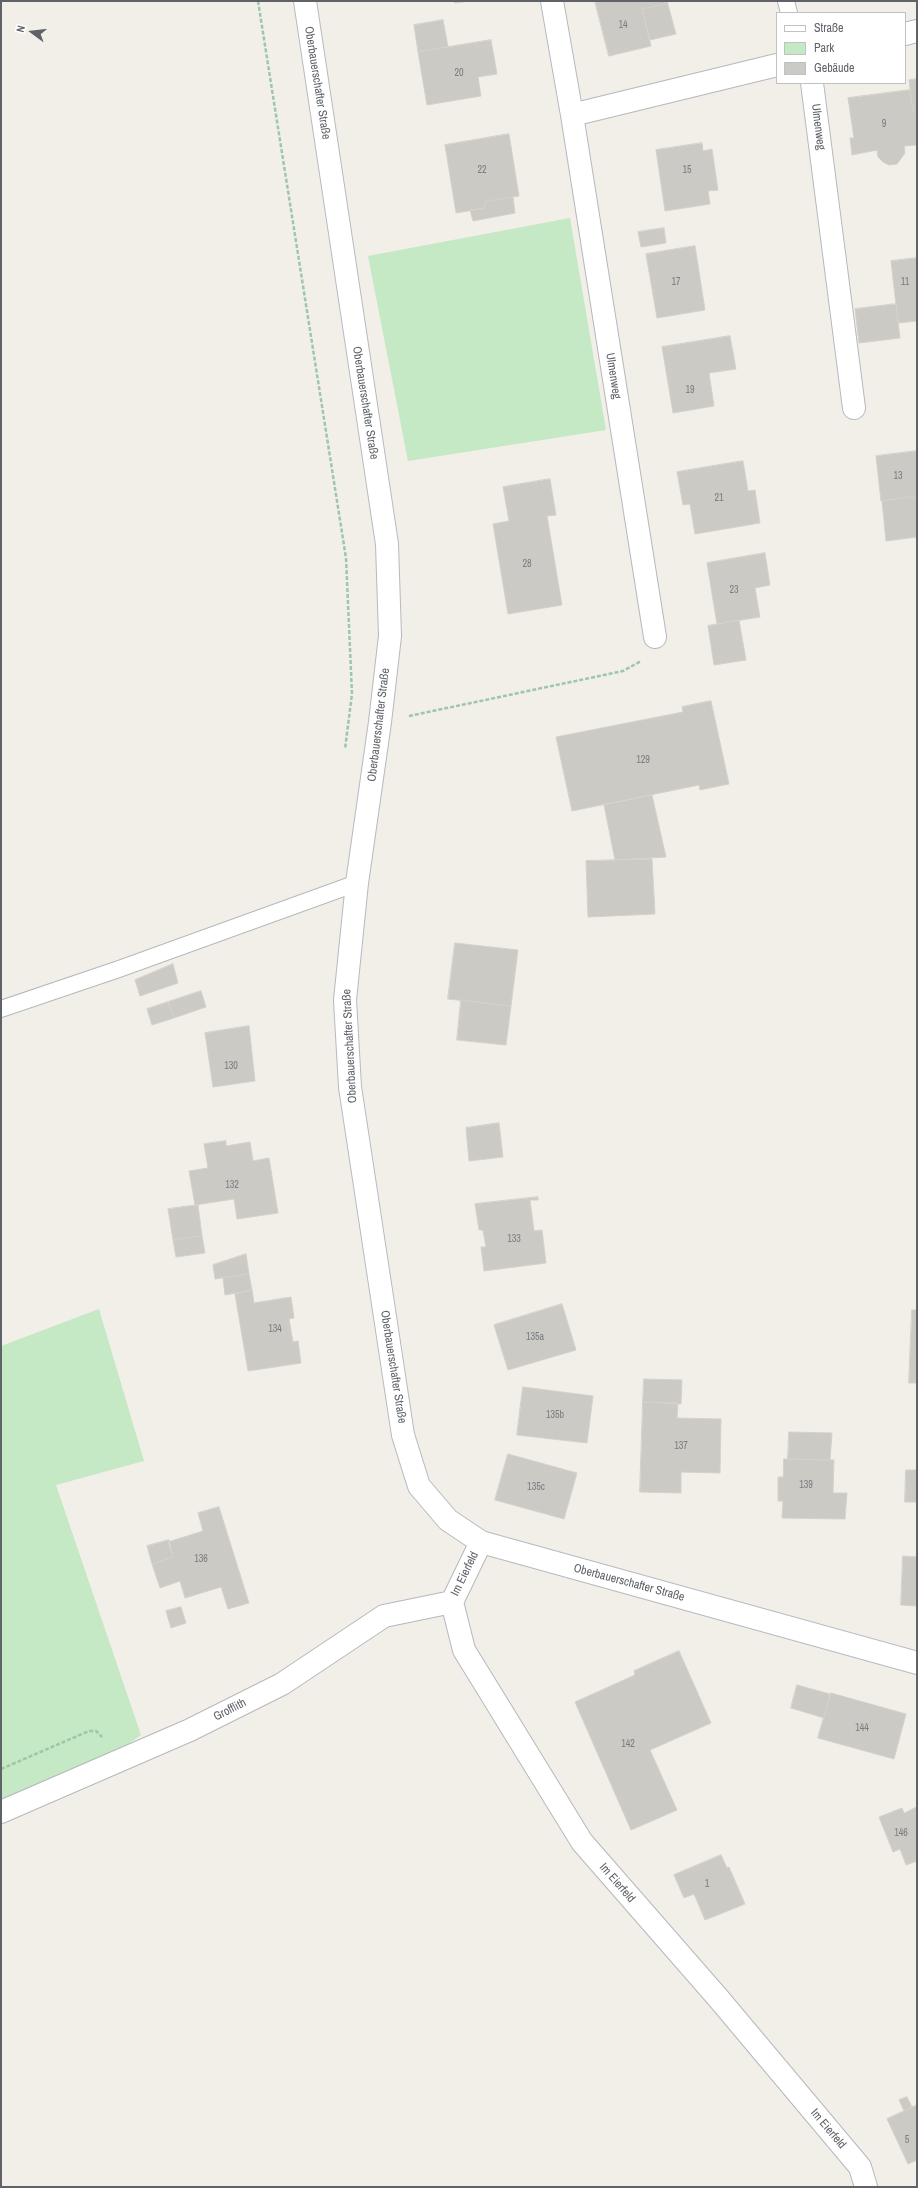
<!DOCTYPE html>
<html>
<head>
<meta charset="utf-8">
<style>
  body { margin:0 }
  #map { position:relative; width:918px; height:2188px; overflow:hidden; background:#f1efe8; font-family:"Archivo Narrow",sans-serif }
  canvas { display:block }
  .frame { position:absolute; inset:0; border:2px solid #5f6368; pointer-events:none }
  .legend { position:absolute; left:776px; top:12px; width:130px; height:72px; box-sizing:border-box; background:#fff; border:1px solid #bfc1c3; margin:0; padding:5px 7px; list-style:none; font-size:12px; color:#5f6368 }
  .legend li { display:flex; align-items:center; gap:8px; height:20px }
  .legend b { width:20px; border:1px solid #bfc1c3 }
  .north { position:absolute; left:12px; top:12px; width:40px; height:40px; -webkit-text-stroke:3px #fff; paint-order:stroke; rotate:285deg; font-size:11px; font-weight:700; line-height:16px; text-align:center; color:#5f6368 }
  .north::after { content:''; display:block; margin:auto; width:14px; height:18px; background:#5f6368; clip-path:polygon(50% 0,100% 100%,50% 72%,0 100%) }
</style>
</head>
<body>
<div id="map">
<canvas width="918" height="2188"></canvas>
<div class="frame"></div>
<ul class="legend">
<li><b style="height:5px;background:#fff"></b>Straße</li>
<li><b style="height:11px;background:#c5e8c5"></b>Park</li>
<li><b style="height:11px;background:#cccac5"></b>Gebäude</li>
</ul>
<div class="north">N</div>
</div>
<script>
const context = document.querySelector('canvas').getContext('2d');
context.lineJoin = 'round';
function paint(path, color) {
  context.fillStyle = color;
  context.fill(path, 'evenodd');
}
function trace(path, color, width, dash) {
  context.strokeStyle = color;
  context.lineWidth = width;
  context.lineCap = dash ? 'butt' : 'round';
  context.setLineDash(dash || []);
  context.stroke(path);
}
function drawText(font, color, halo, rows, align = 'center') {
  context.font = font + ' "Archivo Narrow",sans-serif';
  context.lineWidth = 3;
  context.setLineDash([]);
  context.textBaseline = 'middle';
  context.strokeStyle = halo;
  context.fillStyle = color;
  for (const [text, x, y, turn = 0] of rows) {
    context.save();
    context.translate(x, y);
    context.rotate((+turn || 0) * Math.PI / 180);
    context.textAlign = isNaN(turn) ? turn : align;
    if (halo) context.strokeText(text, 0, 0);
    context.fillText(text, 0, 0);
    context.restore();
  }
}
const green = new Path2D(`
  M570 218 606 430 408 461 368 256Z
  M99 1309 144 1461 56 1485 141 1735 120 1750 1 1799V1346Z`);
const building = new Path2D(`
  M455 1H470L455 3Z
  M595 1H664L665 4 642 9 651 46 609 56Z
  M667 1 676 34 650 40 642 9 665 4 664 2Z
  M443 20 448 47 418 52 414 25Z
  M491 40 497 74 478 77 481 96 427 105 418 52Z
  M917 79V110L913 111 909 80Z
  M910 90 913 111 917 110V145L904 146 905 153 897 164 889 165 883 162 878 157 877 150 852 155 850 138H854L848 98Z
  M509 134 519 196 484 202 485 208 456 213 445 145Z
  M702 143 703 151 712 149 718 190 708 191 710 204 665 211 656 150Z
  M513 197 515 213 473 221 470 210 485 208 484 202Z
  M664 228 666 243 641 247 638 232Z
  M695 246 705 310 657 318 646 254Z
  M917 258V321L898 323 891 261Z
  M896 304 900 338 859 343 855 309Z
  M730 336 736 369 709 373 714 406 673 413 662 347Z
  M917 451V496L881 501 876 456Z
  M743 461 748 491 755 490 760 523 695 534 690 504 683 505 677 472Z
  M550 479 556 515 547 516 562 605 508 614 493 524 509 521 503 487Z
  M917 496V537L886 541 882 501Z
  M765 553 770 585 755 588 760 617 717 624 707 563Z
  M739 620 746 660 714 665 708 626Z
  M711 701 729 784 700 790 699 785 572 811 556 737 683 712 682 707Z
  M652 795 666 857 615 860 604 805Z
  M652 859 655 914 588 917 586 861Z
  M455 943 518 950 511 1006 448 999Z
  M173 964 178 983 140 996 135 980Z
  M201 991 206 1007 174 1018 168 1002Z
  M461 1000 511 1006 506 1045 457 1040Z
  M168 1002 174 1018 152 1025 147 1009Z
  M249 1026 255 1081 213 1087 205 1033Z
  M499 1123 503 1157 469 1161 466 1128Z
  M226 1141V1146L250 1142 253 1161 269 1158 278 1213 237 1219 234 1199 195 1205 189 1171 208 1168 204 1144Z
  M538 1197V1200H530L534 1231 542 1230 546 1263 484 1271 481 1247H486L483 1230H479L475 1204Z
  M198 1205 202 1236 173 1240 168 1209Z
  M202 1236 205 1253 176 1257 173 1240Z
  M246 1254 249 1274 215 1279 213 1265Z
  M249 1274 252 1290 225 1295 223 1278Z
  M252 1290 254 1303 291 1297 294 1318 289 1319 293 1342 298 1341 301 1363 248 1371 235 1294Z
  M562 1304 576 1350 508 1370 494 1325Z
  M912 1310H917V1383H909Z
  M644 1379 682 1380 681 1404 643 1402Z
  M523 1387 593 1396 587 1443 517 1435Z
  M643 1402 678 1403 677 1418 721 1419 720 1473 681 1472V1493L640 1492Z
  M789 1432 832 1433 830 1460 788 1459Z
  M508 1454 577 1473 564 1519 495 1500Z
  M784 1459 834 1460 833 1493H847L845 1519 782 1518 783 1501H778V1477H783Z
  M906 1470H917V1502H905Z
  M219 1507 249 1603 228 1609 221 1587 185 1598 180 1581 160 1588 152 1564 173 1557 168 1542 203 1531 198 1513Z
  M169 1540 173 1557 152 1564 147 1546Z
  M903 1556 917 1557V1606L901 1605Z
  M181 1607 186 1623 171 1628 166 1611Z
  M679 1651 711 1723 650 1750 677 1810 631 1830 575 1702 635 1675 634 1671Z
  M797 1685 830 1694 824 1718 791 1708Z
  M831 1693 906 1714 894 1759 818 1738Z
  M917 1807V1861L906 1865 900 1849 893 1852 879 1817 902 1808 904 1813Z
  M721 1855 727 1868 729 1867 745 1904 705 1920 694 1894 684 1898 674 1875Z
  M907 2097 912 2107 904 2111 899 2100Z
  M917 2105V2160L908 2164 887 2119Z`);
const path = new Path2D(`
  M258 1 346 558 352 694 345 749
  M409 716 623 671 641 661
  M1 1769 89 1731H96L102 1737`);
const lane = new Path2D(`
  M786 1 789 13
  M1 1009 119 969 357 883`);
const street = new Path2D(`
  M552 1 572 115 777 65
  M905 34 917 31
  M812 83 854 408
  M572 115 655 637
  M481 1542 452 1602 464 1650 582 1842 719 1999 860 2167 866 2187
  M1 1812 190 1730 282 1684 384 1616 452 1602`);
const secondary = new Path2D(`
  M305 1 387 544 390 636 380 722 357 883 345 1000 350 1087 403 1435 419 1486 448 1520 481 1542 917 1663`);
const numberNames = [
  ["14",623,25],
  ["20",459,73],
  ["9",884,124],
  ["22",482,170],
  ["15",687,170],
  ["17",676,282],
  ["11",905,282],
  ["19",690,390],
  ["13",898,476],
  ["21",719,498],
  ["28",527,564],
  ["23",734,590],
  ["129",643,760],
  ["130",231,1066],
  ["132",232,1185],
  ["133",514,1239],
  ["134",275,1329],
  ["135a",535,1337],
  ["135b",555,1415],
  ["137",681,1446],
  ["139",806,1485],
  ["135c",536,1487],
  ["136",201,1559],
  ["144",862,1728],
  ["142",628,1744],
  ["146",901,1833],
  ["1",707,1884],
  ["5",907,2140]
];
const streetNames = [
  ["Oberbauerschafter Straße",317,83,81],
  ["Ulmenweg",818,127,83],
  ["Ulmenweg",613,376,81],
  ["Oberbauerschafter Straße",365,403,81],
  ["Oberbauerschafter Straße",379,725,-83],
  ["Oberbauerschafter Straße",350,1046,-93],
  ["Oberbauerschafter Straße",393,1367,81],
  ["Im Eierfeld",465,1574,-64],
  ["Oberbauerschafter Straße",629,1583,15],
  ["Grofflith",230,1710,-27],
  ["Im Eierfeld",617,1883,49],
  ["Im Eierfeld",828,2129,50]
];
paint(green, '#c5e8c5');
paint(building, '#cccac5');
trace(building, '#d6d1c6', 1);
trace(lane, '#b5b8bc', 18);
trace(street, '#b5b8bc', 24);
trace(secondary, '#b6babf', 24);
trace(path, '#9cc7a9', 2.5, [4, 2]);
trace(lane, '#fff', 16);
trace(street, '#fff', 22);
trace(secondary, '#fff', 22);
drawText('10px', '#7a7d7f', null, numberNames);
drawText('12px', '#5f6368', '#fff', streetNames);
</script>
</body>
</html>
